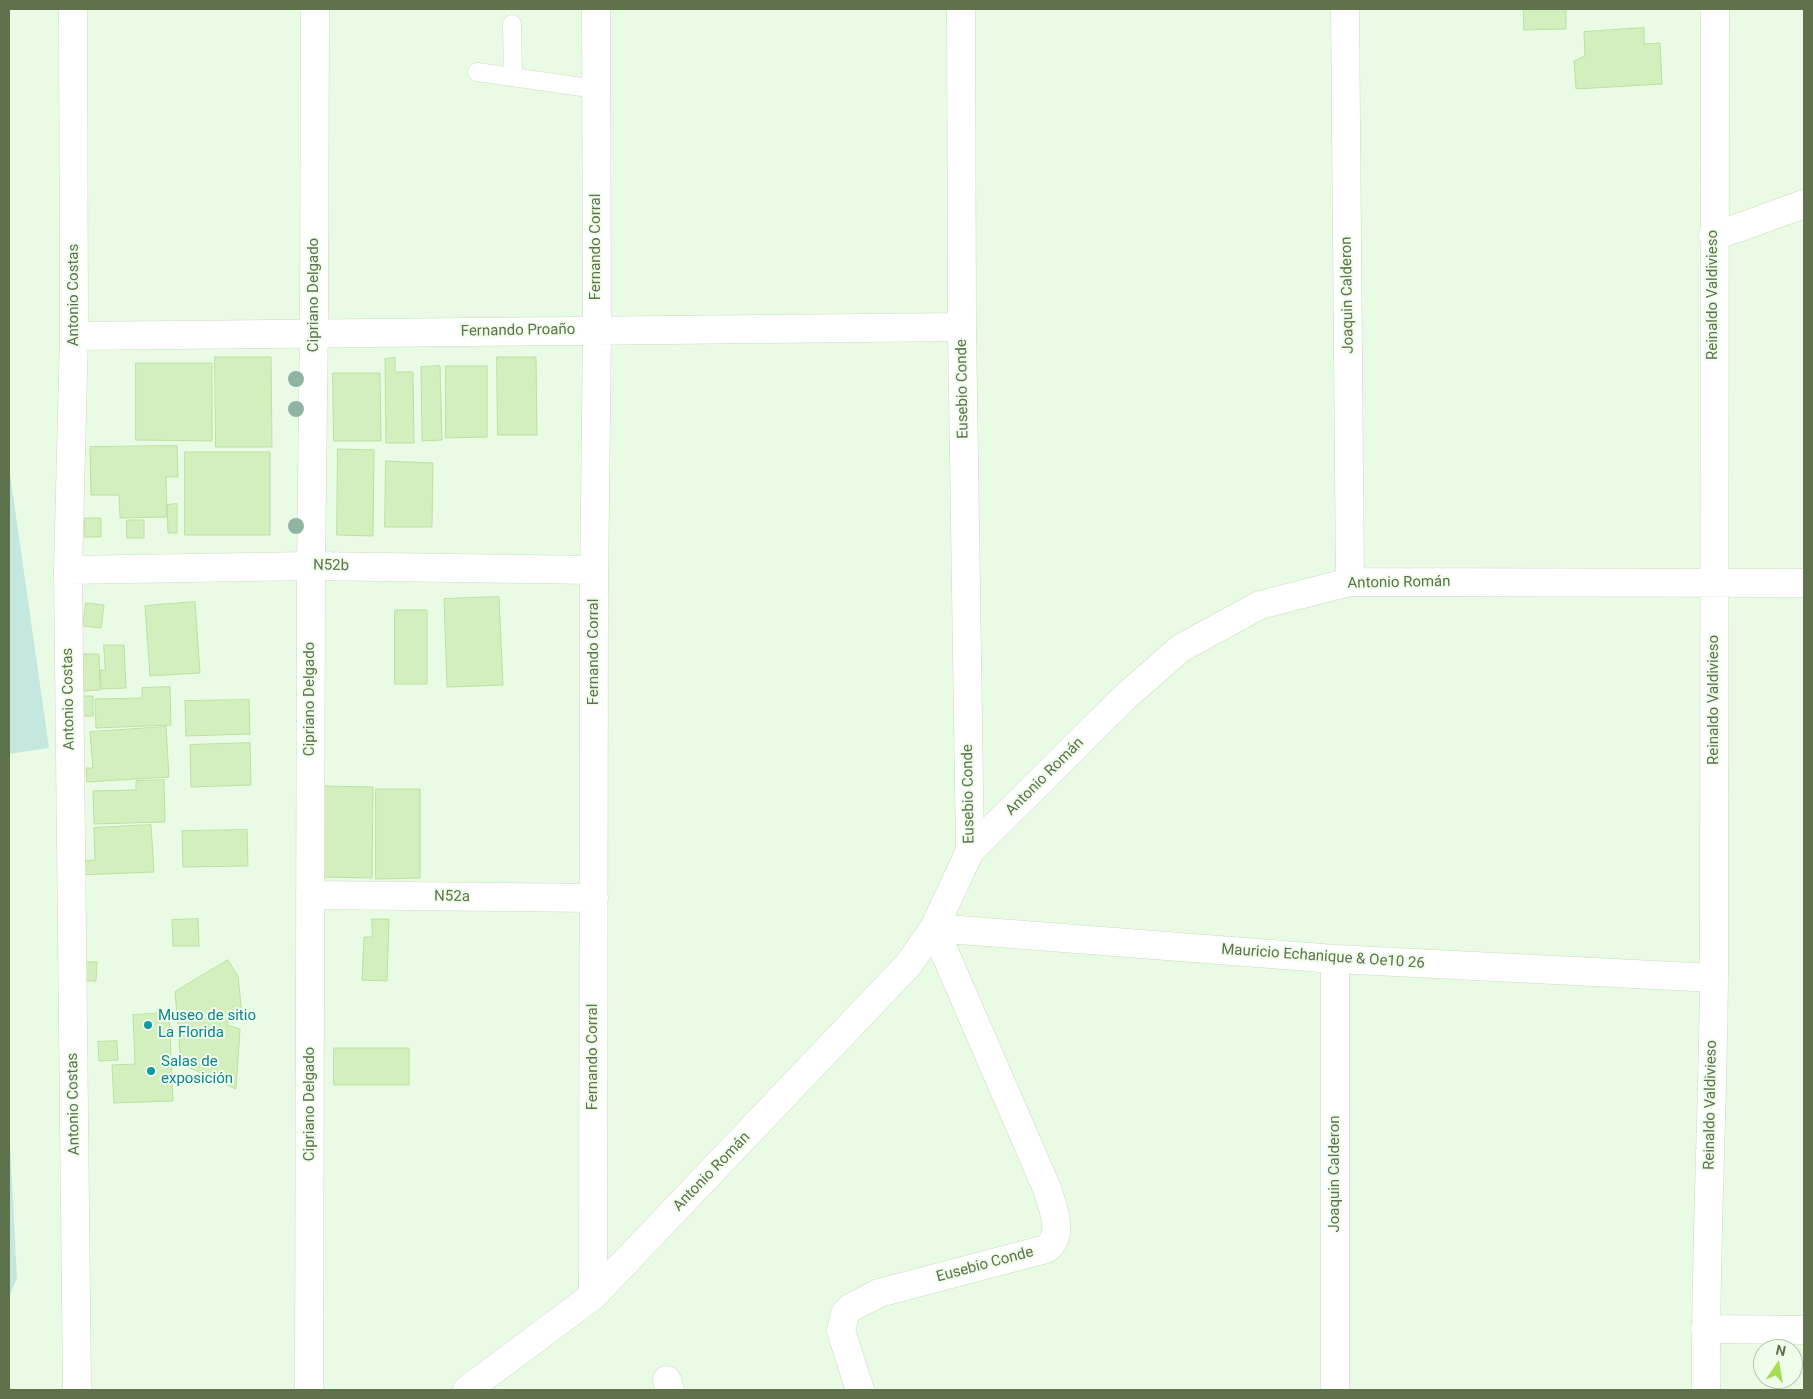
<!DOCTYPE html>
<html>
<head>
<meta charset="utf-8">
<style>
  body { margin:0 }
  #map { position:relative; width:1813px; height:1399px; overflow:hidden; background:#eafbe5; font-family:Roboto,sans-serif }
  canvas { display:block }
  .frame { position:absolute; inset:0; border:10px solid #5e724c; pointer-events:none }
  .north { position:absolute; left:1753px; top:1339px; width:50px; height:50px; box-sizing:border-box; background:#effeeb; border:1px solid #b5c6ab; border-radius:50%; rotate:12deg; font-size:14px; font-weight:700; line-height:20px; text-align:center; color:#5e724c }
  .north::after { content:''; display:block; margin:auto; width:18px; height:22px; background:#a6de51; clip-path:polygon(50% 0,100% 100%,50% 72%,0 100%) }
</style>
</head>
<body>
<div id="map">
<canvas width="1813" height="1399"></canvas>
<div class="frame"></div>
<div class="north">N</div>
</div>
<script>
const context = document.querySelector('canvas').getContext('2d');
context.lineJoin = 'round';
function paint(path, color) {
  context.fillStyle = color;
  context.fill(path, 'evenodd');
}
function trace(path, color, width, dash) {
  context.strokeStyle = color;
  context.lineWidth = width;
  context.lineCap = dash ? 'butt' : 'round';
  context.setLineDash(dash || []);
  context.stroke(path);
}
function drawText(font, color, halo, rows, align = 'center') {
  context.font = font + ' Roboto,sans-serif';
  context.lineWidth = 4;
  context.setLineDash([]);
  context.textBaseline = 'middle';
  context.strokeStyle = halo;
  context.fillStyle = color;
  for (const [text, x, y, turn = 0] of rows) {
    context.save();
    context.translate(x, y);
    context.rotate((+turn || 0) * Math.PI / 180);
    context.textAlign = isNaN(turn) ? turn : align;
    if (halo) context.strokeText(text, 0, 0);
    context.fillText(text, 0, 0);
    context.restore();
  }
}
const green = new Path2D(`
  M9 467 49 748 9 754Z
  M9 1123 17 1278 9 1297Z`);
const building = new Path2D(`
  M1524 9H1566V29L1524 30Z
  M1644 28V44L1660 43 1662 84 1576 89 1574 61 1585 56 1584 32Z
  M215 357H271L272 447H216Z
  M497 357H536L537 435H498Z
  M395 358V372H413L414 443H386L385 359Z
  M136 363H212V441L136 440Z
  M440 366 442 440 422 441 421 367Z
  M446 366H487V437L446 438Z
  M333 373H380L381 441H334Z
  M177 446 178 477H166L167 517 120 518 119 495H91L90 447Z
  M338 449 374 450 373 536 337 535Z
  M185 452H270V535H185Z
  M386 461 433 463 432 527H385Z
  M177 504V533H168L167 505Z
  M85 518H101V537H85Z
  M127 520H144V538H127Z
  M499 597 503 685 447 687 444 599Z
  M195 602 200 673 150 676 145 606Z
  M86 603 104 605 101 628 83 626Z
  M395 610H427V684H395Z
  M104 645H124L126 688 101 689 100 670H105Z
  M83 654H99L100 690 84 691Z
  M170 687 171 725 96 728 95 699 142 698V688Z
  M83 696H93V716H82Z
  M249 700 250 734 186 736 185 701Z
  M166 727 169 777 87 782 86 768H93L90 732Z
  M250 743 251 785 191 787 190 745Z
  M164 780 165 822 94 824 93 791 136 790V781Z
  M323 786 373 787 372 878 322 877Z
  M376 789H420V878L376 879Z
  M151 825 154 872 79 875 78 861 95 860 94 828Z
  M247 830 248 866 183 867 182 831Z
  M198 919 199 946H173L172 920Z
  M372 919H389L387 981 362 980 364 937H372Z
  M228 960 238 976 242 1015 230 1016 227 1025 240 1029 236 1089 181 1064 175 992Z
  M80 962H97L96 981H80Z
  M169 1013 173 1101 114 1103 112 1065 135 1064 133 1015Z
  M117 1041 118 1060 99 1061 98 1042Z
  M334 1048H409V1085H334Z`);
const service = new Path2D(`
  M512 24 513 77
  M477 72 582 87 596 86`);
const minor = new Path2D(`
  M73 9 74 336 68 570 77 1390
  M1345 9 1350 582
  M1713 235 1735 229 1804 204
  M74 336 962 327
  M68 570 311 566 594 570
  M970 851 1125 697 1181 648 1260 605 1350 582 1804 583
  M310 895 594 898
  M934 928 1335 959 1714 978
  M1335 959V1390
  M593 1296 594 588 597 330 596 9
  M1705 1329 1804 1330
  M667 1380 670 1390
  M309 1390 311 566 314 319 315 9
  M467 1390 593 1296 908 965 934 928 970 851 962 327 961 9
  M860 1390 841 1331 845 1314 850 1308 879 1293 1046 1249C1065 1235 1053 1209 1048 1191L934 928
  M1706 1390C1705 1251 1713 1113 1714 974 1715 652 1712 330 1715 9`);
const trees = [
  [296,379],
  [296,409],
  [296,526]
];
const markers = [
  [148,1025,5,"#0f9aa8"],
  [151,1071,5,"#0f9aa8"]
];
const streetNames = [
  ["Fernando Corral",596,247,-90],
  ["Antonio Costas",74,295,-90],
  ["Cipriano Delgado",314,295,-90],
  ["Joaquin Calderon",1348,295,-91],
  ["Reinaldo Valdivieso",1713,295,-90],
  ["Fernando Proaño",518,331,-1],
  ["Eusebio Conde",963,389,-91],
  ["N52b",331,566,1],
  ["Antonio Román",1399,583,-1],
  ["Fernando Corral",594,652,-90],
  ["Antonio Costas",69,699,-91],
  ["Cipriano Delgado",310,699,-90],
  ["Reinaldo Valdivieso",1714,700,-90],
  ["Antonio Román",1045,777,-45],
  ["Eusebio Conde",969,794,-91],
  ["N52a",452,897,1],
  ["Mauricio Echanique & Oe10 26",1323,957,4],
  ["Fernando Corral",593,1057,-90],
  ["Antonio Costas",74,1104,-91],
  ["Cipriano Delgado",310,1104,-90],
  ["Reinaldo Valdivieso",1711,1105,-89],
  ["Antonio Román",712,1172,-46],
  ["Joaquin Calderon",1335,1174,-90],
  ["Eusebio Conde",985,1265,-15]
];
const cultureNames = [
  ["Museo de sitio",158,1016],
  ["La Florida",158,1033],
  ["Salas de",161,1062],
  ["exposición",161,1079]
];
paint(green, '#c4e8df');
paint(building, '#d3efbe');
trace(building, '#bce09f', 1);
trace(service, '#c9dcbe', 19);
trace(minor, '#c9dcbe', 29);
trace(service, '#fff', 18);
trace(minor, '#fff', 28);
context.fillStyle = '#8fb3a5';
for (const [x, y] of trees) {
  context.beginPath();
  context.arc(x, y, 8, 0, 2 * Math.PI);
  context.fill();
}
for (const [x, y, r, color] of markers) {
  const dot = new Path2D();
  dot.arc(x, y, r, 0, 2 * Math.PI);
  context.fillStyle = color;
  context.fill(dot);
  trace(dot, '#effeeb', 2);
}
drawText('15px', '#5e724c', '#effeeb', streetNames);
drawText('15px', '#0d838f', '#effeeb', cultureNames, 'left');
</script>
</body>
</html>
